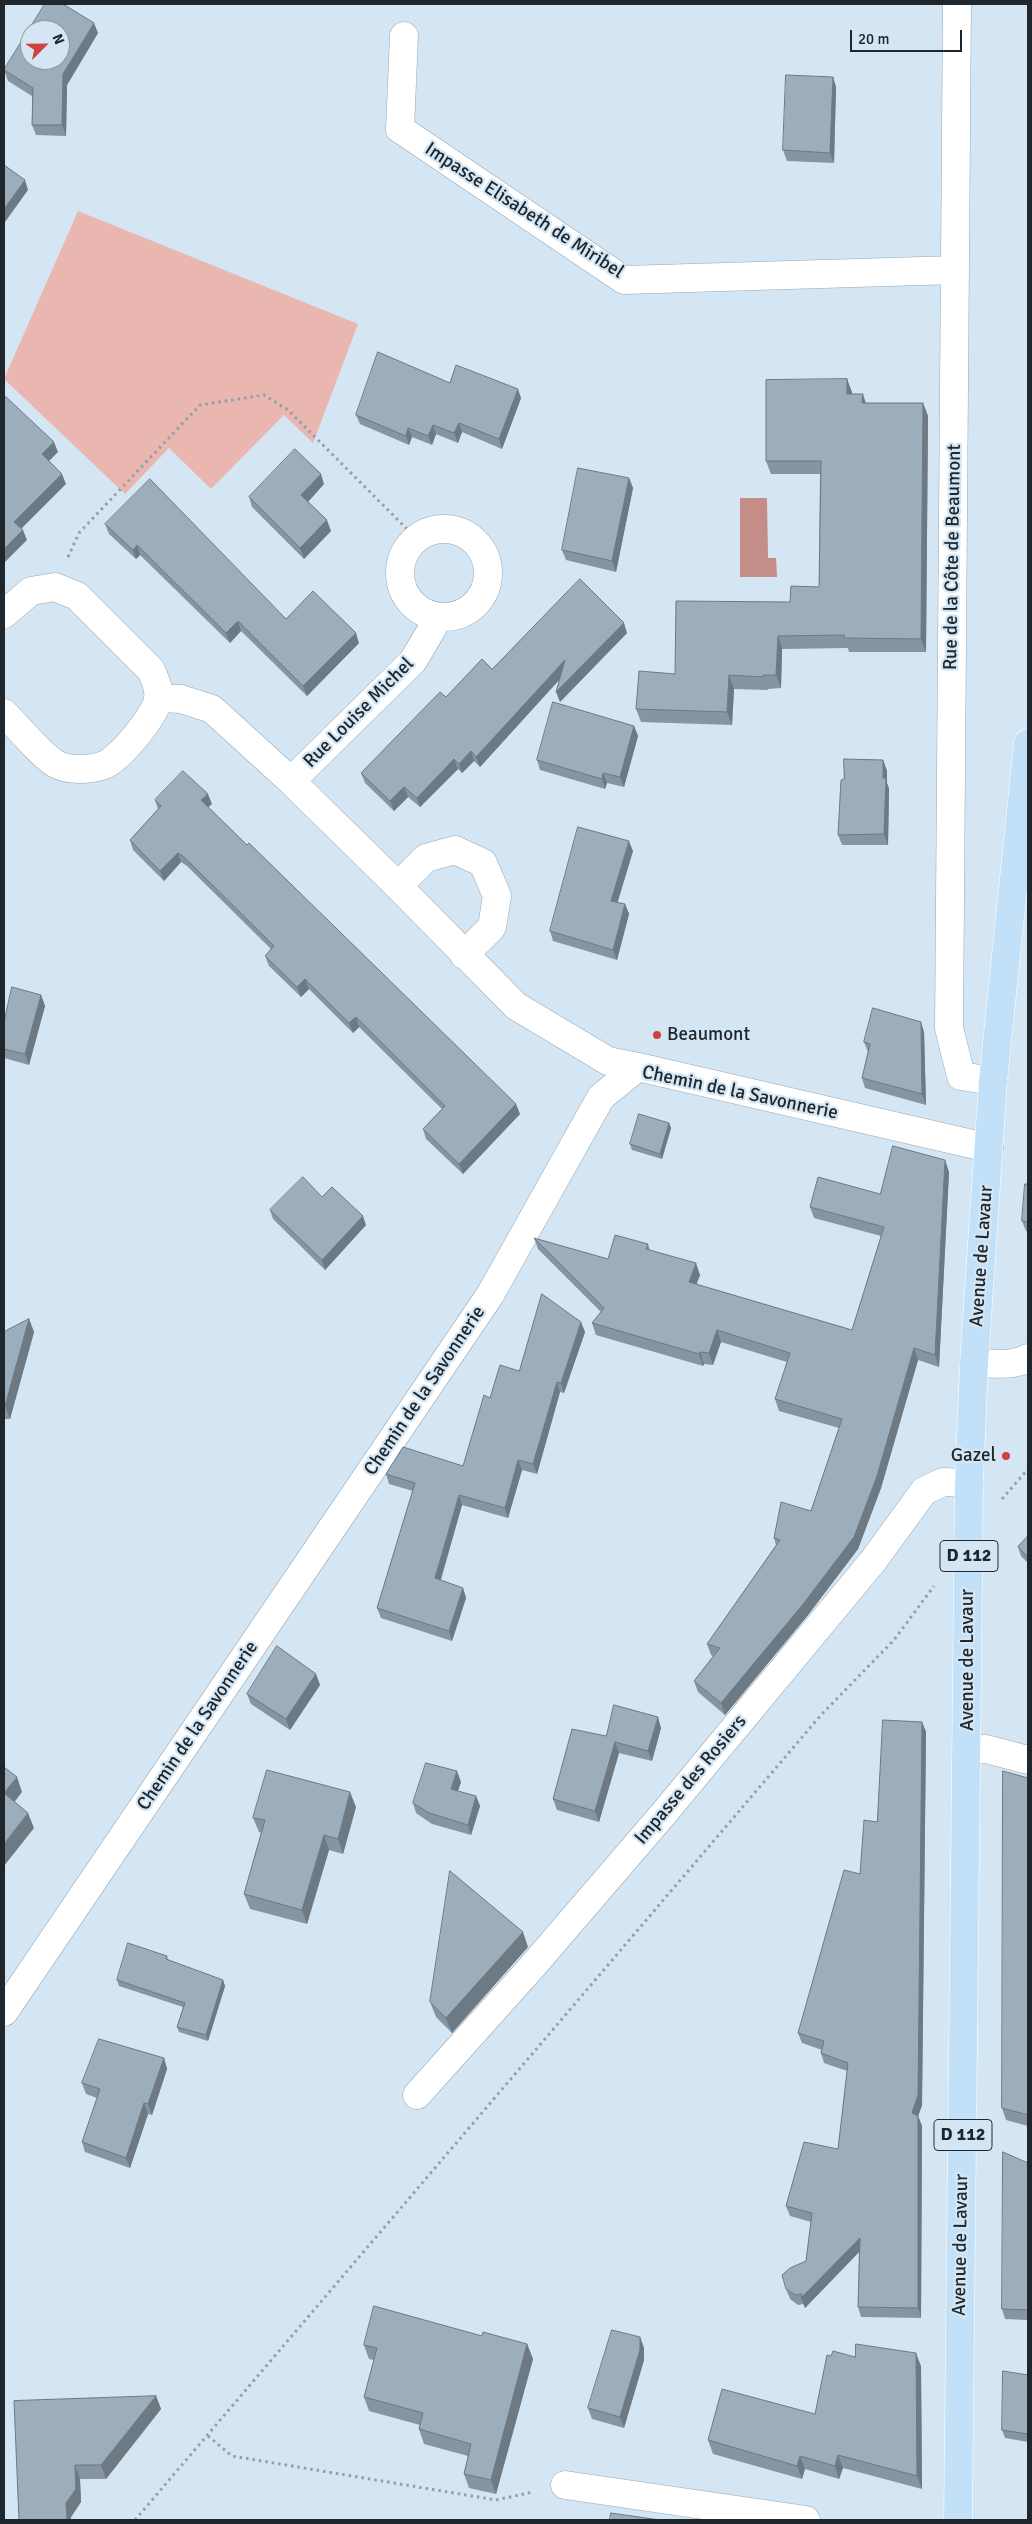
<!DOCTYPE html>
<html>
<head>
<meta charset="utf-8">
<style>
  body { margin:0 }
  #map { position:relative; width:1032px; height:2524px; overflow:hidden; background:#d4e6f4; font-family:Signika,sans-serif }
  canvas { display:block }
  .frame { position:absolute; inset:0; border:5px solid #20272c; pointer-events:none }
  .north { position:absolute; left:20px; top:20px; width:50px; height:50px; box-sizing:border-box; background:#d4e6f4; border:1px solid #8c9aa4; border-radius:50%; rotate:67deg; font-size:14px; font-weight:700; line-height:20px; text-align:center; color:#20272c }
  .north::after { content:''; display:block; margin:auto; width:18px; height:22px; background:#d1423f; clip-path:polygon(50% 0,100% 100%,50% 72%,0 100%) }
  .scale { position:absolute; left:850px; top:30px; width:112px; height:22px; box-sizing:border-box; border:2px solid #20272c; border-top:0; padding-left:6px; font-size:15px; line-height:18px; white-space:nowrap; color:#20272c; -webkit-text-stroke:4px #d4e6f4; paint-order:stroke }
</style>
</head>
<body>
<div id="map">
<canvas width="1032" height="2524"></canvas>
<div class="frame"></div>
<div class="north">N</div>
<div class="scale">20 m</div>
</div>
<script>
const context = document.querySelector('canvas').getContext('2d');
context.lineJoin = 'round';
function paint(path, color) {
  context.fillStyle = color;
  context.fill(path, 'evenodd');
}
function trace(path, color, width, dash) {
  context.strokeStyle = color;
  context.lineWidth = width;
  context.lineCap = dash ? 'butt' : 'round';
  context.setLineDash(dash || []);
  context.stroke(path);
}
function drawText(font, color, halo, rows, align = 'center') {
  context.font = font + ' Signika,sans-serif';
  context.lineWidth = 4.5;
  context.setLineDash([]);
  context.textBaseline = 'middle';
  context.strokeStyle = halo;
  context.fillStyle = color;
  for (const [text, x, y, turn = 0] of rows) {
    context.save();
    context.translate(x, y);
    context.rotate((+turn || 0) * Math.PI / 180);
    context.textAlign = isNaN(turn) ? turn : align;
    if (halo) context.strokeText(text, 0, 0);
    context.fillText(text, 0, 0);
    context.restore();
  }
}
const green = new Path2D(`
  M78 211 358 324 313 443 284 415 211 489 169 448 125 494 4 379Z`);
const water = new Path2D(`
  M740 498H767L768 558H776L777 577H740Z`);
const path = new Path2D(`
  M68 557 79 533 200 405 264 395 288 410 416 538
  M1002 1499 1028 1469
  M208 2436 232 2456 496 2500 533 2492
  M135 2520 821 1715 894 1640 934 1586`);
const street = new Path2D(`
  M957 4 949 1028 961 1076 993 1081
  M404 36 400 129 624 280 955 270
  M400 573a44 44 0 1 1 88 0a44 44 0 1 1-88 0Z
  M4 614 31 591 55 587 77 596 151 670C155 680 160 689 158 699 156 715 119 760 104 765 90 770 69 771 56 764 44 758 15 724 4 713
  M159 698 181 699 212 709 291 781 398 886 516 1006 608 1061 638 1067
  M291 781 413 661 439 617
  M398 886 426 858 455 850 483 863 497 896 492 927 464 955
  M974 1363C992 1363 1012 1367 1028 1358
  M968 1750 986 1749 1028 1760
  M4 2012 490 1295 601 1097 638 1067 989 1148
  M417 2095 531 1968 665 1812 873 1561 924 1491 943 1482 969 1483
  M565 2485 806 2520`);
const primary = new Path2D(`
  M958 2520 969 1483 974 1363 993 1081 1028 743`);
const wall = new Path2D(`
  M98 33 67 85 66 136 36 135 32 125V96L8 81 4 70Z
  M833 77 836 87 834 163 787 161 783 150Z
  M847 379 852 394 866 403H923L928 416 926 652H849L848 648 782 649 781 688 768 689V690L734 689 732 725 641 722 636 709 675 674 790 602 819 587 820 474H771L766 461Z
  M450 383 521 398 502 449 462 432 458 443 436 434 432 445 412 437 409 445 360 424 356 415Z
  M629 478 633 488 616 572 566 560 562 550Z
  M324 484 308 502 331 531 304 559 252 507 249 497Z
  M105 524 286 619 359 643 307 696 241 631 230 643 140 555 136 559 109 534Z
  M627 633 560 702V679L480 767 474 761 462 773 458 769 420 807 408 797 394 811 365 783 361 773 446 697 492 669Z
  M634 726 638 736 624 787 607 783 605 789 540 770 537 760Z
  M883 760 887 771V783L889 789 888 845H842L838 835 844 779Z
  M155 800 212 804 208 807 520 1114 463 1174 426 1139 423 1129 442 1109 359 1027 353 1033 309 989 301 997 269 966 265 956 271 949 187 866 181 862 164 881 133 850 130 840 158 809Z
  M633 851 617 903 625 904 629 914 617 960 553 941 550 931Z
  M41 995 45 1006 29 1065 4 1058V1023Z
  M924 1032 926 1105 865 1088 862 1078 868 1052 864 1042Z
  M669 1123 671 1128 662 1159 632 1150 630 1144Z
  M945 1160 949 1172 939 1367 918 1360 881 1488 858 1549 808 1615 725 1715 698 1692 694 1681 713 1656 711 1655 707 1644 776 1545 774 1538 811 1511 839 1428 779 1411 775 1399 787 1362 721 1342 713 1365 704 1364 703 1366 596 1335 592 1323 601 1312 538 1249 534 1238 608 1259 648 1244 650 1250 700 1275 696 1284 852 1330 881 1236 814 1218 810 1207 880 1194Z
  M1028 1184V1232L1026 1231 1022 1221Z
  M322 1197 366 1225 325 1270 273 1219 270 1210Z
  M29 1319 34 1332 10 1419H4V1332Z
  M585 1332 564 1393 560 1392 537 1474 522 1470 508 1518 462 1505 441 1580 463 1588 466 1598 452 1641 381 1618 377 1608 413 1491 389 1484 386 1474 463 1466 490 1398 519 1371Z
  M1028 1536V1563L1021 1556 1018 1547Z
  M316 1674 320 1685 290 1730 251 1704 247 1694Z
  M922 1722 926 1732 922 2105 918 2116 922 2126 921 2318 861 2317 858 2307 859 2252 805 2308 804 2304 798 2305 790 2299 786 2289 806 2261 811 2222 790 2216 786 2206 838 2149 847 2071 824 2063 821 2053 822 2050 802 2043 798 2033 860 1874 877 1822Z
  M661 1728 652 1761 619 1753 599 1822 557 1810 553 1799 606 1736Z
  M1028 1778V2126L1006 2120 1002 2108Z
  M461 1782 458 1791 476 1796 480 1806 471 1835 432 1824 416 1813 413 1803Z
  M356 1807 343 1854 329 1850 307 1924 250 1909 244 1894 261 1833 259 1832 253 1818Z
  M528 1947 452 2033 436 2017 430 2002Z
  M167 1956 168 1960 223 1980 225 1986 208 2041 179 2032 177 2027 183 2007 119 1986 117 1980Z
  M164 2058 167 2069 152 2115 148 2114 130 2168 85 2152 82 2142 97 2098 86 2094 82 2083Z
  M1028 2163V2320L1005 2319 1002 2309Z
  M482 2336 527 2344 533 2359 496 2494 469 2488 464 2474 468 2456 424 2444 419 2429 420 2425 369 2411 364 2397 374 2360 369 2359 364 2345Z
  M640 2337 644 2348V2360L624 2428 592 2419 588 2408Z
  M831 2356 855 2357 921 2366 922 2489 843 2468 839 2479 805 2469 802 2479 713 2454 708 2440 815 2414Z
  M1028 2375V2442L1005 2438 1002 2430Z
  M156 2396 161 2409 106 2479H80L81 2502 71 2517 14 2401Z`);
const shadedWall = new Path2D(`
  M94 23 98 33 67 85 66 136 62 125 63 74Z
  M833 77 836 87 834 163 830 153Z
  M25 180 28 190 5 222 4 243V209Z
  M847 379 852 392V407L847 394Z
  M518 389 521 398 502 449 499 439Z
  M863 394 867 407 862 403Z
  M923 403 928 416 926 652 921 639Z
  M459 423 462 432 458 443 454 433Z
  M433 425 436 434 432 445 428 436Z
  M408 428 412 437 409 445 406 436Z
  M54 442 58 452 46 464 42 454Z
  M62 474 66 484 18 532 14 522Z
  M321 474 324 484 305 505 301 495Z
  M629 478 633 488 616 572 612 561Z
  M327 520 331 531 304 559 300 548Z
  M23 530 27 540 4 563V549Z
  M137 545 140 555 136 559 133 550Z
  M238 621 241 631 230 643 226 633Z
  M624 623 627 633 560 702 556 692Z
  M356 633 359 643 307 696 303 686Z
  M778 636 782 649 781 688 776 675Z
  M565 660 569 669 480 767 476 757Z
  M729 675 734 689 732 725 727 712Z
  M634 726 638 736 624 787 620 777Z
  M471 751 474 761 462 773 459 764Z
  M454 759 458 769 420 807 417 798Z
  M883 760 887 771V783L889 789 888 845 884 834Z
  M603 773 607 783 605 789 602 779Z
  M404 787 408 797 394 811 390 801Z
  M208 794 212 804 205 810 201 800Z
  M629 841 633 851 615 911 611 901Z
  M178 853 181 862 164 881 160 871Z
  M625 904 629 914 617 960 613 950Z
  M305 979 309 989 301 997 297 987Z
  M41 995 45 1006 29 1065 25 1054Z
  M356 1017 359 1027 353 1033 349 1023Z
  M921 1022 924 1032 926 1105 922 1094Z
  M516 1104 520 1114 463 1174 459 1164Z
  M669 1123 671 1128 662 1159 660 1154Z
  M945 1160 949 1172 939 1367 935 1355Z
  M363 1216 366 1225 325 1270 322 1260Z
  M696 1263 700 1275 693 1294 689 1282Z
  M29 1319 34 1332 10 1419 5 1406Z
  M581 1322 585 1332 564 1393 561 1383Z
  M717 1330 721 1342 713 1365 709 1353Z
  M914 1348 918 1360 881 1488 858 1549 808 1615 725 1715 721 1703Z
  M700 1352 704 1364 703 1366 699 1354Z
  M557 1382 560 1392 537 1474 533 1464Z
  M518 1460 522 1470 508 1518 505 1508Z
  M459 1495 462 1505 438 1588 435 1578Z
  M463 1588 466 1598 452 1641 449 1631Z
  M316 1674 320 1685 290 1730 286 1719Z
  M658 1717 661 1728 652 1761 648 1751Z
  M922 1722 926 1732 922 2105 916 2123 912 2113Z
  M615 1742 619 1753 599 1822 595 1811Z
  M457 1771 461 1782 455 1799 451 1789Z
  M17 1777 22 1792 10 1808 4 1793Z
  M350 1792 356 1807 343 1854 338 1839Z
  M476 1796 480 1806 471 1835 468 1825Z
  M28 1813 34 1828 4 1866V1844Z
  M324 1835 329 1850 307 1924 302 1910Z
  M523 1932 528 1947 452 2033 446 2018Z
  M223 1980 225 1986 208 2041 206 2035Z
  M164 2058 167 2069 152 2115 148 2104Z
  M144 2103 148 2114 130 2168 126 2158Z
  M918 2116 922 2126 921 2318 918 2308Z
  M860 2238 863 2248 805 2308 801 2298Z
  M640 2337 644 2348V2360L624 2428 620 2417Z
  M527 2344 533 2359 496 2494 491 2480Z
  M916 2353 921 2366 922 2489 917 2476Z
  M156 2396 161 2409 106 2479 101 2465Z
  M838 2455 843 2468 839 2479 835 2466Z
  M800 2456 805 2469 802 2479 797 2466Z
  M75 2465 80 2479 81 2502 71 2517V2520H67L66 2503Z`);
const building = new Path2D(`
  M45 4H63L94 23 63 74 62 125H32L33 88 4 70ZM30 30H60V60H30Z
  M786 75 833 77 830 153 783 150Z
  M4 165 25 180 4 209Z
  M378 352 450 383 456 365 518 389 499 439 459 423 454 433 433 425 428 436 408 428 406 436 356 415Z
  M847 379V394H863L862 403H923L921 639 844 638V635L778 636 776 675H763V677L729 675 727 712 636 709 639 671 675 674 676 601 790 602 791 586 819 587 821 461H766V380Z
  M4 395 54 442 42 454 62 474 14 522 23 530 4 549Z
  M295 449 321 474 301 495 327 520 300 548 249 497Z
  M578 468 629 478 612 561 562 550Z
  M150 479 286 619 313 591 356 633 303 686 238 621 226 633 137 545 133 550 105 524Z
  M580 579 624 623 556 692 565 660 476 757 471 751 459 764 454 759 417 798 404 787 390 801 361 773 440 692 446 697 482 659 492 669Z
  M553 702 634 726 620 777 603 773 602 779 537 760Z
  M844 759 883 760V778H886L884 834 838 835 841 780 844 779Z
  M183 771 208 794 201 800 247 845 249 843 516 1104 459 1164 423 1129 445 1106 356 1017 349 1023 305 979 297 987 265 956 274 946 183 856 178 853 160 871 130 840 161 806 155 800Z
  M578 827 629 841 611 901 625 904 613 950 550 931Z
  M12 987 41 995 25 1054 4 1049V1023Z
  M873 1008 921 1022 922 1094 862 1078 870 1044 864 1042Z
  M639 1114 669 1123 660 1154 630 1144Z
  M893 1146 945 1160 935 1355 914 1348 877 1476 854 1537 804 1603 721 1703 694 1681 720 1648 707 1644 780 1540 774 1538 781 1502 811 1511 842 1419 775 1399 790 1353 717 1330 709 1353 700 1352 699 1354 592 1323 604 1308 534 1238 608 1259 615 1235 648 1244 646 1249 696 1263 689 1282 852 1330 884 1227 810 1207 818 1177 880 1194Z
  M303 1177 322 1197 332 1187 363 1216 322 1260 270 1210Z
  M1025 1184H1028V1222L1022 1221Z
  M542 1294 581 1322 561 1383 557 1382 533 1464 518 1460 505 1508 459 1495 435 1578 463 1588 449 1631 377 1608 415 1483 386 1474 403 1447 463 1466 484 1395 490 1398 500 1365 519 1371Z
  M29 1319 5 1406H4V1332Z
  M1028 1536V1557L1018 1547Z
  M277 1646 316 1674 286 1719 247 1694Z
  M614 1705 658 1717 648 1751 615 1742 595 1811 553 1799 572 1729 606 1736Z
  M883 1720 922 1722 918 2095 912 2113 918 2116V2308L858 2307 860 2238 801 2298 802 2294 795 2295 786 2289 782 2275 790 2268 806 2261 812 2213 786 2206 804 2142 838 2149 848 2063 821 2053 824 2041 798 2033 844 1870 860 1874 864 1820 877 1822Z
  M426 1763 457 1771 451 1789 476 1796 468 1825 429 1813 413 1803Z
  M4 1767 17 1777 4 1793 28 1813 4 1844Z
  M267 1770 350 1792 338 1839 324 1835 302 1910 244 1894 265 1820 253 1818Z
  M1003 1771 1028 1778V2115L1002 2108Z
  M450 1871 523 1932 446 2018 430 2002Z
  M128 1943 167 1956 166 1959 223 1980 206 2035 177 2027 185 2003 117 1980Z
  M99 2039 164 2058 148 2104 144 2103 126 2158 82 2142 100 2089 82 2083Z
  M1003 2152 1028 2163V2310L1002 2309Z
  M374 2306 482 2336 483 2332 527 2344 491 2480 464 2474 471 2444 419 2429 423 2413 364 2397 377 2348 364 2345Z
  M612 2330 640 2337V2350L620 2417 588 2408Z
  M856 2344 916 2353 917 2476 838 2455 835 2466 800 2456 797 2466 708 2440 722 2389 815 2414 827 2355 831 2356 833 2351 855 2357Z
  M1003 2371 1028 2375V2434L1002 2430Z
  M156 2396 101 2465H75L76 2489 66 2503 67 2520H19L14 2401Z
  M611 2513 660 2520H610Z`);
const markers = [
  [657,1035,5,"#d1423f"],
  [1006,1456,5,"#d1423f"]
];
const shields = [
  [969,1556,58],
  [963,2135,58]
];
const shieldNames = [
  ["D 112",969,1556],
  ["D 112",963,2135]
];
const streetNames = [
  ["Impasse Elisabeth de Miribel",524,211,33],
  ["Rue de la Côte de Beaumont",953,557,-89],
  ["Rue Louise Michel",359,713,-45],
  ["Chemin de la Savonnerie",740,1093,12],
  ["Avenue de Lavaur",982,1256,-86],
  ["Chemin de la Savonnerie",425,1391,-56],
  ["Avenue de Lavaur",968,1660,-90],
  ["Chemin de la Savonnerie",198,1726,-56],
  ["Impasse des Rosiers",691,1780,-50],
  ["Avenue de Lavaur",961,2245,-89]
];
const poiNames = [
  ["Beaumont",667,1035],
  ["Gazel",996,1456,"right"]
];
paint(green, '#eab6b0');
paint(water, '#c48d88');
trace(street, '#96a7b4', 29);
trace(primary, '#fff', 29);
trace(path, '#919faa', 3, [2.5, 4]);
trace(street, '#fff', 28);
trace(primary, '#c2e1f8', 28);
paint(wall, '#8695a1');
paint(shadedWall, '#6d7983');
paint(building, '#9cadbb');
trace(building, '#6d7983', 1);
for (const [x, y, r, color] of markers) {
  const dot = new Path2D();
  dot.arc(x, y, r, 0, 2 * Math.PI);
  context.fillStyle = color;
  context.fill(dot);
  trace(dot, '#d4e6f4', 2);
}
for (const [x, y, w] of shields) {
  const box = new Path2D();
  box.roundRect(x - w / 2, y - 15.5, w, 31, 4);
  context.fillStyle = '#d4e6f4';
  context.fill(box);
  trace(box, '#20272c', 1);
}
drawText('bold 18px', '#20272c', null, shieldNames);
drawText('19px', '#20272c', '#d4e6f4', streetNames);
drawText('19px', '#20272c', '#d4e6f4', poiNames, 'left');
</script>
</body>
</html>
